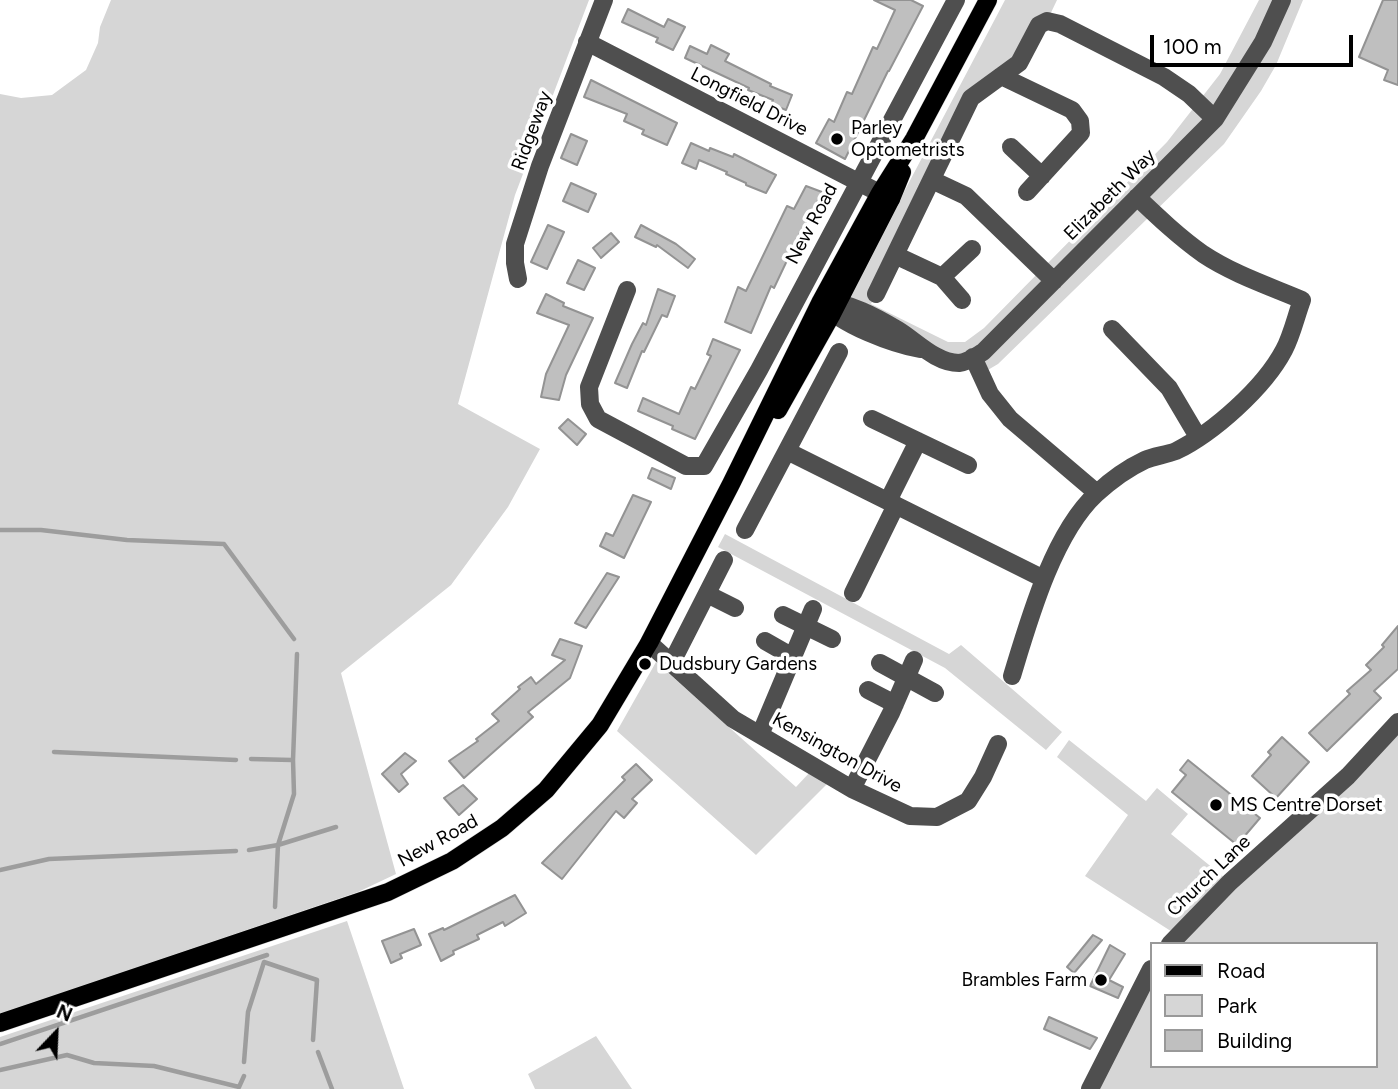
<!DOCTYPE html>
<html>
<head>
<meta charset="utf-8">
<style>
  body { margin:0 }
  #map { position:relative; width:1398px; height:1089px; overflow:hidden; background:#fff; font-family:Figtree,sans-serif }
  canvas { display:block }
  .legend { position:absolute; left:1150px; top:942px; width:228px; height:126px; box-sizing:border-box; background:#fff; border:2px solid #999; margin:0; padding:9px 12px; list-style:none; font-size:21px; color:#000 }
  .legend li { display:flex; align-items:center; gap:14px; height:35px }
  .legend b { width:35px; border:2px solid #999 }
  .north { position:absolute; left:21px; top:998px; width:70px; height:70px; -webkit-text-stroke:5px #fff; paint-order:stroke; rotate:23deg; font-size:19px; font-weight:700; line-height:28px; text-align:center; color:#000 }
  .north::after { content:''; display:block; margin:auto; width:24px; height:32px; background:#000; clip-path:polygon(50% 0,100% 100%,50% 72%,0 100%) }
  .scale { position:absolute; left:1150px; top:35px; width:203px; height:32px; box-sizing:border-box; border:4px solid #000; border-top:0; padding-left:9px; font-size:21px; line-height:24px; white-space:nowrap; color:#000; -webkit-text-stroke:5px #fff; paint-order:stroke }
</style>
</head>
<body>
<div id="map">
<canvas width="1398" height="1089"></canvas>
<ul class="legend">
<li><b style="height:9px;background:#000"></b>Road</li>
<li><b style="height:19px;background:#d6d6d6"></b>Park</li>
<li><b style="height:19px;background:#bfbfbf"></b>Building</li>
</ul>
<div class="north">N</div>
<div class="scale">100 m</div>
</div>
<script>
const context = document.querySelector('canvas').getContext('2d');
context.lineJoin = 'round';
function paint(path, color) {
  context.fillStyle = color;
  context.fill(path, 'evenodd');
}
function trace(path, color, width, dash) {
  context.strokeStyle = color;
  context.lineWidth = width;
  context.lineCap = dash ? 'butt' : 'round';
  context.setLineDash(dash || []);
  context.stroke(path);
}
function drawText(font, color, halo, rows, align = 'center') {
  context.font = font + ' Figtree,sans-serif';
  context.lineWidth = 7;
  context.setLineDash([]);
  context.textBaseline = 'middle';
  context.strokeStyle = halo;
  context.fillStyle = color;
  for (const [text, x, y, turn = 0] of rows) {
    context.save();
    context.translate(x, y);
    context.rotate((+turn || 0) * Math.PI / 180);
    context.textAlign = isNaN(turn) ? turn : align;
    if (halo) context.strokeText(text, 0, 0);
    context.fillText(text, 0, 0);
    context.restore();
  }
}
const green = new Path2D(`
  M111 0H589L515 195 458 404 540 449 508 507 451 585 341 673 396 874 358 892 0 1014V94L21 98 52 95 86 70 98 43 100 27Z
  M1005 0H1057L1047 21 1019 63 971 98 871 304 948 342H965L984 328 1167 142 1220 74 1259 0H1303L1276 65 1261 91 1224 144 998 364 981 374 964 362 845 304Z
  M725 534 949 654 961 645 1062 732 1046 750 945 668 718 547Z
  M656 662 796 787 811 771 827 784 756 855 617 731Z
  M1398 722V1089H1090L1151 969V1066H1375V944H1170L1177 935 1085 876 1128 815 1057 757 1069 740 1146 801 1157 788 1188 814 1171 834 1230 882Z
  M347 921 404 1089H0V1037Z
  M596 1036 632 1089H535L528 1074Z`);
const stream = new Path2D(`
  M0 530H41L127 540 224 544 294 639
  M54 752 236 760
  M251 759 292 760
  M249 850 278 845 336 827
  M0 870 49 859 236 851
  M275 907 278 845 294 794 293 760 297 654
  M264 962 317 980 313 1040
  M0 1044 267 955
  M318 1052 332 1089
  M244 1062 248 1012 264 962
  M0 1070 67 1055 94 1063 154 1066 239 1087 244 1076`);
const building = new Path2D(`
  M874 0H911L923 6 889 71H888L845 159 816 143 829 119 834 122 847 92 852 94 873 47 877 49 895 10Z
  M1383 0H1398V85L1384 80 1388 70 1359 57Z
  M628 9 664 27 668 19 685 27 673 50 656 42 658 38 622 22Z
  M711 45 729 54 725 61 771 84 770 86 792 95 786 110 771 104 773 100 748 90 749 88 685 58 690 46 707 54Z
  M591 80 677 123 667 145 642 134 644 130 624 121 627 114 584 97Z
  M571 134 587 141 577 165 561 158Z
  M691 143 709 151 710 148 733 157 734 154 776 175 766 193 746 185V183L726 174 727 172 699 160 696 169 682 163Z
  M571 183 596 194 588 212 563 201Z
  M806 186 822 192 802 234 800 233 774 288 771 286 751 333 725 322 738 287 746 291 787 206 794 209Z
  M548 225 564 232 547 269 531 262Z
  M641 225 676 244 695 259 688 268 657 245 656 247 635 237Z
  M611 233 619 242 601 258 593 248Z
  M578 260 595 268 584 290 567 283Z
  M658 289 675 296 667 317 662 315 644 352 642 351 627 388 615 383 632 344 643 323 646 325Z
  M546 294 564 303 563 306 593 318 566 375 559 400 541 397 546 374 569 325 537 313Z
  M713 339 740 350 695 439 672 429 673 426 638 411 643 398 679 414 691 387 695 389 711 356 707 354Z
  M568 419 586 434 577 445 559 428Z
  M652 468 675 478 671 489 648 478Z
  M633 495 651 502 624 558 600 546 606 533 613 536Z
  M607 573 619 577 586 628 575 623Z
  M1398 626V669L1374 691 1381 698 1327 751 1309 733 1350 694 1347 691 1371 670 1366 665 1384 647 1382 645Z
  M560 639 582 646 570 678 528 712 533 717 464 778 449 761 478 741 476 739 499 721 492 714 520 689 518 687 531 677 536 684 565 660 552 655Z
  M1282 737 1309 762 1276 798 1252 776 1271 755 1268 752Z
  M405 753 416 761 401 774 408 784 399 792 382 774Z
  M1188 760 1260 818 1237 845 1172 792 1186 775 1180 770Z
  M636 764 652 780 632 799 637 803 624 818 616 811 562 879 542 863 625 780 622 777Z
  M463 785 477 799 459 815 444 798Z
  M515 895 526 913 505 926 503 922 477 935 479 939 453 951 454 954 441 961 429 934 443 928 444 930Z
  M414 929 421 945 400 954 402 958 391 963 382 941Z
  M1093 935 1102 940 1074 973 1067 967Z
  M1110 945 1125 954 1109 980 1123 987 1118 998 1090 986Z
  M1049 1017 1097 1038 1090 1049 1044 1029Z`);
const minor = new Path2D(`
  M587 42 891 199
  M1001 76 1072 110 1080 121 1081 133 1027 192
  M1011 147 1042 176
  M932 180 966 196 1054 281
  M895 255 942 277 962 300
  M942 277 972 249
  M518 279 515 263V244L540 166 604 0
  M627 290 589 387 590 404 598 419 686 466H704L759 370 956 0
  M876 294 971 98 1019 63 1039 25 1047 21 1060 24 1164 77 1189 94 1215 119
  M823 301C849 302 876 317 898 330 916 341 936 363 959 363 968 362 976 356 983 352L1215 119 1263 42 1282 0
  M824 304C841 325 893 344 920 349
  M1112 329 1169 388 1198 437
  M973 357 990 394 1010 419 1097 493
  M872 419 968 465
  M787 451 1044 579
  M888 501 918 441
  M745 530 839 352
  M853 593 896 505
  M707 594 735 608
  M783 615 832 639
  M765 641 793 657
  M649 643 733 719 852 789 910 816 937 817 968 801 983 777 998 744
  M880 663 935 693
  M671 664 724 560
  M1012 676C1029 620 1053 534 1096 494 1110 481 1128 468 1145 460 1154 456 1166 455 1176 451 1213 433 1264 388 1284 350 1292 335 1296 316 1302 300 1269 286 1233 274 1203 254 1179 237 1158 217 1137 197
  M868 690 895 704
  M760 735 813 609
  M852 789 891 713 914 660
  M1170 944 1230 882 1348 776 1398 722
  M1090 1089 1151 969`);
const major = new Path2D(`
  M778 410 832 314 891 199 902 172
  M0 1023 388 892 452 861 502 828 546 790 600 725 649 643 731 484 821 301 880 193 914 139 988 0`);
const markers = [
  [837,139,7,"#000"],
  [645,664,7,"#000"],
  [1216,805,7,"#000"],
  [1101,980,7,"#000"]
];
const streetNames = [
  ["Longfield Drive",749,102,27],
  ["Ridgeway",532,131,-70],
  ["Elizabeth Way",1110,195,-45],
  ["New Road",812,224,-62],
  ["Kensington Drive",837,753,29],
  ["New Road",438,841,-29],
  ["Church Lane",1209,876,-44]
];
const poiNames = [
  ["Parley",851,128],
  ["Optometrists",851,150],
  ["Dudsbury Gardens",659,664],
  ["MS Centre Dorset",1230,805],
  ["Brambles Farm",1087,980,"right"]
];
paint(green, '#d6d6d6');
trace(stream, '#9d9d9d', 4.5);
paint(building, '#bfbfbf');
trace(building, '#939393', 2);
trace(major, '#dbdbdb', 19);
trace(minor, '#4f4f4f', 18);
trace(major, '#000', 18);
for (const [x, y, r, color] of markers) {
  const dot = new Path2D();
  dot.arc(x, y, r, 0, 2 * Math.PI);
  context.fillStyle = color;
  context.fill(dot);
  trace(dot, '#fff', 2.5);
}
drawText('19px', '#000', '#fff', streetNames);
drawText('19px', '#000', '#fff', poiNames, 'left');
</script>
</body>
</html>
